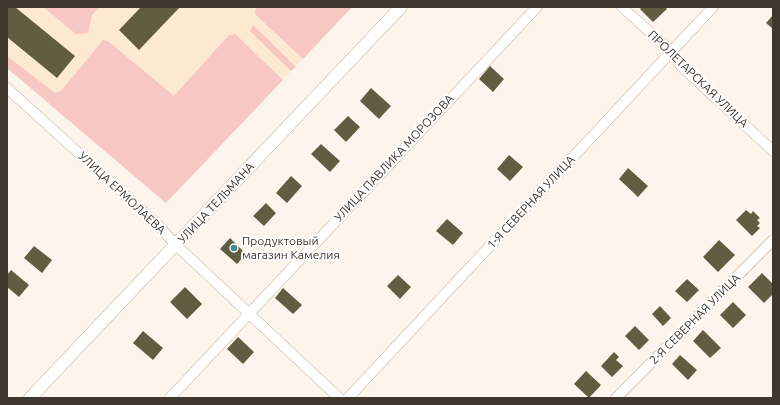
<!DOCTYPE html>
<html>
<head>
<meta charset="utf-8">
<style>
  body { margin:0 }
  #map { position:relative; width:780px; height:405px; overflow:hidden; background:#fdf5ec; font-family:Ubuntu,sans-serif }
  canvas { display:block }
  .frame { position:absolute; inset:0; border:8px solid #3f372e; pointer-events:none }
</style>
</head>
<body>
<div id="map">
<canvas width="780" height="405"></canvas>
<div class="frame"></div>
</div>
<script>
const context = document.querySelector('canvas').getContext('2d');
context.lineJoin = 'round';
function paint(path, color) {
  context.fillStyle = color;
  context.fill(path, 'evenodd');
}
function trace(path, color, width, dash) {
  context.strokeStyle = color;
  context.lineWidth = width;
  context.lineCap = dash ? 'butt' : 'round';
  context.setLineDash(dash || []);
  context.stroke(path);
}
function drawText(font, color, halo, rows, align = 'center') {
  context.font = font + ' Ubuntu,sans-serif';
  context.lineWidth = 4;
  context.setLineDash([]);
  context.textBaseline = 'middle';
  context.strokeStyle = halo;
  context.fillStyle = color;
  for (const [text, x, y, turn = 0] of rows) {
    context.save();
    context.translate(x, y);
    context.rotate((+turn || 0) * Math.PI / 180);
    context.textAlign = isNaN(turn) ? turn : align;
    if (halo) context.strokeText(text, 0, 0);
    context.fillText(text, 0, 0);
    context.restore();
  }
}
const built = new Path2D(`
  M7 7H352L166 203 7 68Z`);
const green = new Path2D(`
  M43 7H100L92 15 88 33 76 34Z
  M256 7H352L303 59 255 14Z
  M253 25 296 67 291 71 250 31Z
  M235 34 283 80 166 203 7 68V56L55 93 61 91 103 40 108 41 174 96 229 35Z`);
const building = new Path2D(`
  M7 7H15L75 56 57 78 7 37Z
  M141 7H180L139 50 119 30Z
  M642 7H665L667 9 653 22 640 9Z
  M773 15V29L766 23Z
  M490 66 504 79 493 92 479 79Z
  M371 88 391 106 379 119 360 101Z
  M348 116 360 127 346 142 334 130Z
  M321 144 340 161 330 172 311 154Z
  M509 155 523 167 510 181 497 169Z
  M628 168 648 186 638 197 619 179Z
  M291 176 302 186 287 203 276 193Z
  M266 203 276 213 264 226 253 216Z
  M746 210 751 214 753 211 760 218 757 220 760 223 757 226 760 228 752 236 736 220Z
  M447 219 463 233 453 245 436 231Z
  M230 238 246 254 237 264 220 249Z
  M719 240 735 255 718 272 703 257Z
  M34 246 52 260 42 273 24 258Z
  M11 270 29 285 19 297 7 287V275Z
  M762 273 773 284V294L764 303 748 287Z
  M398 275 411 287 400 299 387 286Z
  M687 279 699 290 687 302 675 291Z
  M185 287 202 304 187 319 170 302Z
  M283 288 302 305 293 314 275 298Z
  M733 302 746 315 733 328 720 315Z
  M660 306 671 318 663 326 652 314Z
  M635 326 649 340 639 350 625 336Z
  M703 330 721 348 710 358 693 341Z
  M143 331 163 348 153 360 133 343Z
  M238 337 254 352 243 364 227 349Z
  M614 352 619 357 616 360 623 366 612 377 601 366Z
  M680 355 697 370 688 380 672 364Z
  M586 371 601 385 589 398 574 384Z`);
const minor = new Path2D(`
  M622 7 671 51 681 66 773 151
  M7 88 158 225 176 245 339 398
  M170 398 537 7
  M348 398 713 7
  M616 398 773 240`);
const tertiary = new Path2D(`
  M30 398 401 7`);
const markers = [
  [234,248,4,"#448c8b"]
];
const streetNames = [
  ["ПРОЛЕТАРСКАЯ УЛИЦА",698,79,44],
  ["УЛИЦА ПАВЛИКА МОРОЗОВА",394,158,-47],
  ["УЛИЦА ЕРМОЛАЕВА",122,193,43],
  ["1-Я СЕВЕРНАЯ УЛИЦА",531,202,-47],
  ["УЛИЦА ТЕЛЬМАНА",216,203,-47],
  ["2-Я СЕВЕРНАЯ УЛИЦА",695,319,-45]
];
const poiNames = [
  ["Продуктовый",242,241],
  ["магазин Камелия",242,255]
];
paint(built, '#fde9d1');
paint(green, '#f7c7c4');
paint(building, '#625c43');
trace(minor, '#bba791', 11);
trace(tertiary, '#bba791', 13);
trace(minor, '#fff', 10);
trace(tertiary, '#fff', 12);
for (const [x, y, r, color] of markers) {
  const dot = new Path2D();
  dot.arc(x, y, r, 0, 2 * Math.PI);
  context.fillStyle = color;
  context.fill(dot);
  trace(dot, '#fff', 1.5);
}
drawText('12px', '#3f372e', '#fff', streetNames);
drawText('12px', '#3f372e', '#fff', poiNames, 'left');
</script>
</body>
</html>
